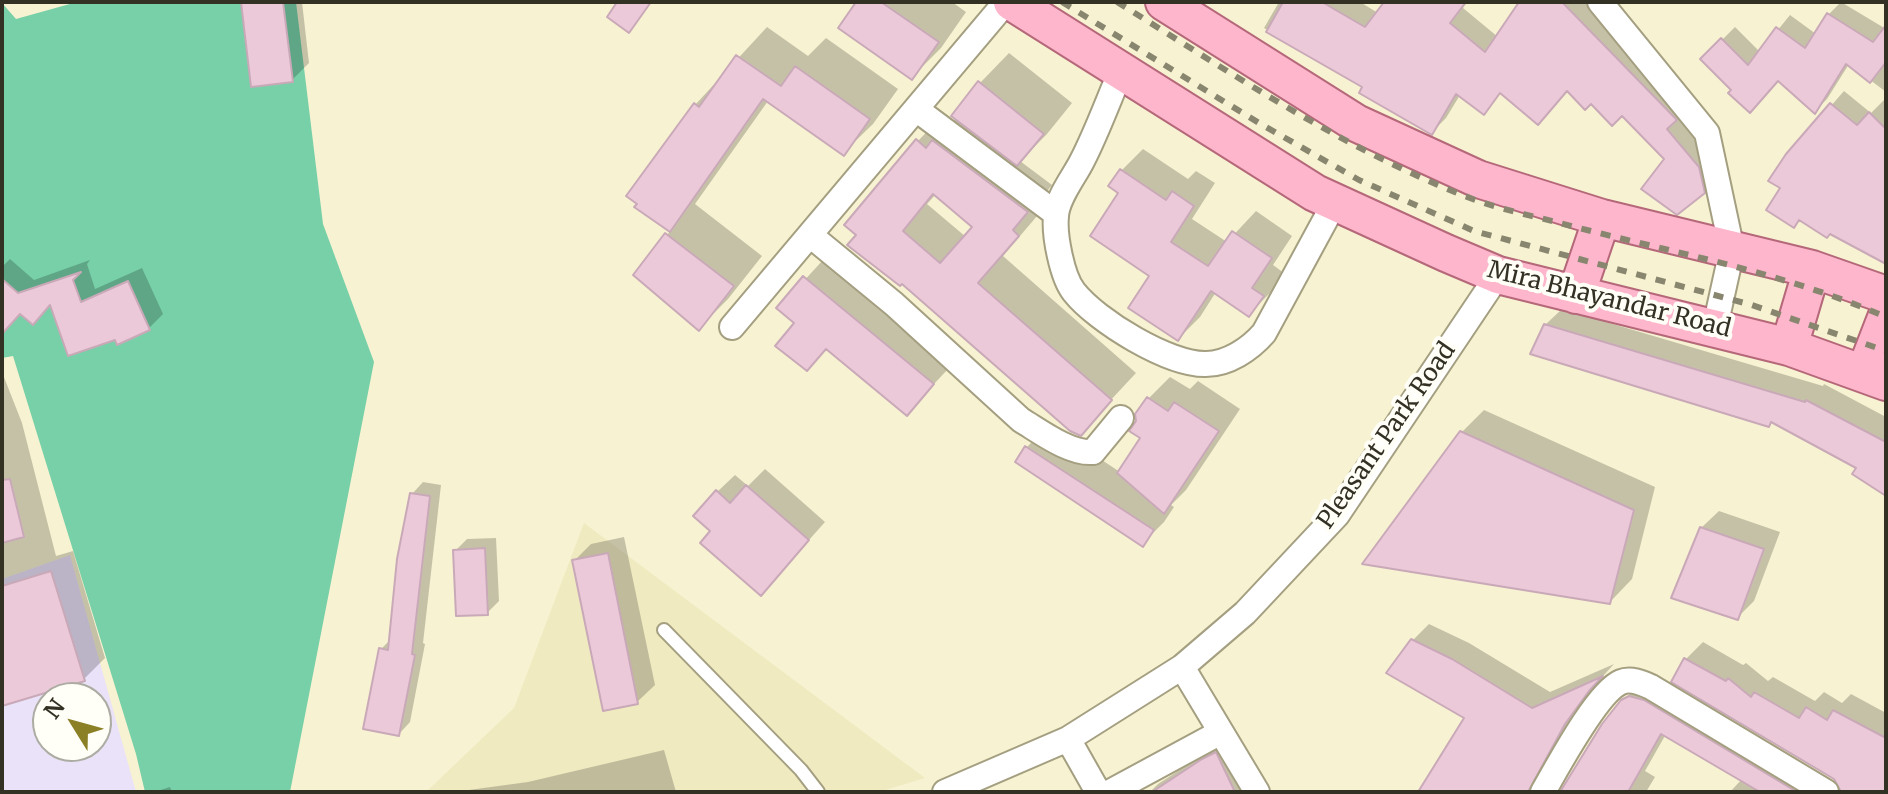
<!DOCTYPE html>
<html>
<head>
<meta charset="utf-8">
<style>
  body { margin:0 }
  #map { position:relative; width:1888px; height:794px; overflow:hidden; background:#f7f2d1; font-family:Merriweather,serif }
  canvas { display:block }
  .frame { position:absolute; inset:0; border:4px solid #333124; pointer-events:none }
  .north { position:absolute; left:32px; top:682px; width:80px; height:80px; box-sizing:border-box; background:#fffef7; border:2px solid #adaca3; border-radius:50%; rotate:307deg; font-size:22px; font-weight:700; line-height:32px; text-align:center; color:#333124 }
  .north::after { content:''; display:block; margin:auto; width:28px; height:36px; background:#8c8027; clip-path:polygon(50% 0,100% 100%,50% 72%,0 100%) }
</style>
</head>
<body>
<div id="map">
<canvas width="1888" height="794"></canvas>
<div class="frame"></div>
<div class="north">N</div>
</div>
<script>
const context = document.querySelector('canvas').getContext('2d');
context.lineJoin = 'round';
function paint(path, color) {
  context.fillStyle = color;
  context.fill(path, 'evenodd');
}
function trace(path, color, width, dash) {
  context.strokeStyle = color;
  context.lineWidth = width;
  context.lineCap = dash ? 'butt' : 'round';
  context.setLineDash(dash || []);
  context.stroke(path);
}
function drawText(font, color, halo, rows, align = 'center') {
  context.font = font + ' Merriweather,serif';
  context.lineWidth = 8;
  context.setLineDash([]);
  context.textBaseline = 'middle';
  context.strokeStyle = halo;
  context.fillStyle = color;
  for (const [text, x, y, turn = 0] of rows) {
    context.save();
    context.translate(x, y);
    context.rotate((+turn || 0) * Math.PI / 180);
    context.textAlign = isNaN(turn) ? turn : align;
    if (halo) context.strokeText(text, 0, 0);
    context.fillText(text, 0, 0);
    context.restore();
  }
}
const commercial = new Path2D(`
  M70 555 136 792H2V579ZM48 698H96V746H48Z`);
const built = new Path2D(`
  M584 523 925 778 879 792H426L514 708Z`);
const forest = new Path2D(`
  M77 2H296L323 224 374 362 290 792H145L136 754 13 356 2 358V3L16 19Z`);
const shadow = new Path2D(`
  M243 2H302L309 63 292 80Z
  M859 2H952L966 12 941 48 912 77Z
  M1279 2H1360L1378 13 1387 2H1467L1463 8 1498 37 1522 2H1590L1713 153 1718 177 1703 192 1622 113 1568 89 1502 92 1483 112 1460 95 1446 118 1432 132 1365 86 1264 28Z
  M1841 2 1886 29V92L1849 64 1827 99 1815 111 1778 79 1733 90 1703 59 1735 27 1760 52 1790 15 1816 34 1829 14Z
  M767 27 808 56 826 38 898 89 873 124 843 153 768 101 695 204 762 256 728 299 699 328 635 275 671 230 695 105Z
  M1009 53 1072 103 1047 134 1020 161 1052 185 1037 204 1043 209 1003 256 1136 373 1080 433 858 234 918 141 943 115 952 122 957 118 954 116 980 83ZM936 194 975 226 966 237 927 204Z
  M1844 91 1871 113 1886 98V259L1782 188 1787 156Z
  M1143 149 1188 179 1196 171 1215 183 1192 219 1227 242 1256 211 1292 236 1273 265 1284 273 1271 292 1249 314 1216 292 1200 317 1178 339 1121 192V171Z
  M834 248 962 354 907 413 828 348 807 369 797 323 779 308Z
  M10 259 34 280 90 260 87 264 95 289 142 268 163 314 149 328 116 338 52 303 21 312 2 332V267Z
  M1562 309 1823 386 1824 384 1886 417V494L1858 467 1773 420 1769 425 1545 325Z
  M2 372 22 423 56 556 73 551 105 658 84 679 2 704Z
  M1170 377 1190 389 1198 381 1240 409 1186 490 1171 505 1174 507 1164 522 1142 544 1017 462 1027 447 1049 425 1120 472 1143 438 1148 399Z
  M1484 410 1655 487 1632 579 1610 602 1462 432Z
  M765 469 825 522 777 576 713 531 717 492 735 475 748 486Z
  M423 482 441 485 423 643 425 644 410 722 399 734 381 649 391 639 412 494Z
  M1719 511 1780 532 1754 601 1737 618 1701 528Z
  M624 537 655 685 637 702 574 561 591 544Z
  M496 538 499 601 487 613 455 551 467 539Z
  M1429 624 1469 643 1550 692 1614 664 1593 687 1546 766V782L1560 791 1564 790 1623 701 1640 684 1843 791 1835 778 1674 681 1686 659 1703 642 1743 665 1746 663 1768 681 1773 677 1815 701 1824 692 1842 703 1851 694 1886 713V792H1730L1742 779 1666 734 1645 771 1655 777 1646 792H1420L1467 717 1412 641Z
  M1221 743 1266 792H1150L1158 784Z
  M664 750 676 792H454L528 782Z
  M170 787 172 792H154Z`);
const building = new Path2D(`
  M241 2H283L293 82 251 87Z
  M617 2H651L629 33 607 17Z
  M856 2H881L939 42 912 80 838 28Z
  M1283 2H1322L1365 27 1384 2H1466L1450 23 1485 52 1519 2H1562L1677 120 1667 129 1699 167 1705 193 1677 215 1641 189 1664 159 1622 116 1612 126 1591 104 1585 110 1567 91 1538 125 1500 93 1484 115 1456 94 1432 135 1359 93 1362 87 1266 32Z
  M1827 13 1873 42 1886 25V62L1870 83 1846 64 1815 114 1778 81 1750 113 1728 93 1731 90 1700 59 1721 38 1748 65 1776 27 1805 48Z
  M736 55 781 86 795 66 870 119 844 156 763 99 670 232 634 207 637 204 626 196 694 103 699 107Z
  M978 81 1044 134 1017 166 951 116Z
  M1830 103 1857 125 1869 112 1886 129V264L1830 234 1827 238 1799 220 1794 228 1766 210 1780 188 1768 181 1786 154Z
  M916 139 926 148 932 140 1028 212 1013 230 1019 236 978 283 1112 400 1081 436 1070 431 902 284 900 286 847 245 856 235 844 225ZM933 194 972 227 940 263 903 231Z
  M1120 169 1166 200 1172 191 1194 206 1171 242 1208 266 1232 231 1272 258 1252 288 1264 296 1249 317 1211 291 1178 341 1128 308 1149 276 1090 236 1118 193 1108 186Z
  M665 233 734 286 699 331 633 275Z
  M81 272 73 280 81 302 128 281 150 330 117 345 115 340 68 356 50 305 33 325 20 314 2 334V279L18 293Z
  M803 276 934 384 907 416 826 349 807 371 775 346 794 323 776 308Z
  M1544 324 1805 402 1806 400 1886 442V496L1852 474 1856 468 1771 422 1769 427 1530 354Z
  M1147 397 1168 411 1174 402 1219 431 1164 514 1117 473 1140 438 1129 431 1136 421 1135 414Z
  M1460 431 1634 510 1610 604 1362 564Z
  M1025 446 1154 530 1143 547 1015 462Z
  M10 479 24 537 2 543V480Z
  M746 485 809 540 761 596 700 543 710 531 693 516 716 490 730 503Z
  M410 493 430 496 412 654 415 655 399 736 363 729 379 648 388 650 397 559Z
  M1700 527 1764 549 1738 620 1671 598Z
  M485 548 488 615 456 616 453 550Z
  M608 553 638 704 603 711 572 560Z
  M51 571 85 681 2 706V586Z
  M1411 639 1452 659 1532 708 1603 676 1589 691 1565 724 1528 792H1418L1464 718 1386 673Z
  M1684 658 1726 681 1728 678 1751 697 1754 692 1799 718 1806 707 1827 720 1833 710 1886 738V792H1841L1834 779 1671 682Z
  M1629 696 1644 700 1797 792H1760L1661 734 1628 792H1560L1602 724 1621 700Z
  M1216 752 1235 792H1152L1202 759Z`);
const service = new Path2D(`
  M664 630 801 770 818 792`);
const minor = new Path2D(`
  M1600 2 1707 133 1732 250 1715 327
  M1121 71C1108 101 1097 132 1082 161 1074 177 1057 198 1056 216 1054 235 1062 277 1074 292 1097 321 1169 365 1206 364 1228 364 1250 349 1264 333L1335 202
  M916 109 1055 213
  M810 235 894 304 1021 420C1041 432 1070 454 1093 452L1121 418
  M732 327 1006 2
  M1182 667 1221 732
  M1068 739 1098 792
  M945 792 1068 739 1182 667 1245 613 1337 515 1498 275
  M1110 792 1221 732 1257 792
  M1543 792C1557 768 1597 692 1621 682 1631 678 1642 683 1651 687L1826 792`);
const primary = new Path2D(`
  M1012 2 1315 193 1446 253 1498 275 1789 347 1886 382
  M1164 2 1356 123 1478 179 1602 218 1812 269 1886 295
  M1576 295 1602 218
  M1789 347 1812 269
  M1865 372 1886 318`);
const rail = new Path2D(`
  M1062 2 1259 123 1359 180 1474 231 1752 305 1886 351
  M1117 2C1233 74 1349 153 1478 201 1504 210 1533 216 1560 223 1669 252 1783 272 1886 317`);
const streetNames = [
  ["Mira Bhayandar Road",1609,300,14],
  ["Pleasant Park Road",1387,436,-55]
];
paint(commercial, '#eae2f8');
paint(built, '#f0eac1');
paint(forest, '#77d0a8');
paint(shadow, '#0003');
paint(building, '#ebc9d9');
trace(building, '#c9a9b8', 2);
trace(service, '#a49f80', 16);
trace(minor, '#a49f80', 28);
trace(primary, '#b5687a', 40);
trace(service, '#fff', 12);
trace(minor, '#fff', 24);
trace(primary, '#fdb6cb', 36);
trace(rail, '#898670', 6, [10, 10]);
drawText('24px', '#333124', '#fffef7', streetNames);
</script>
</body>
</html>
